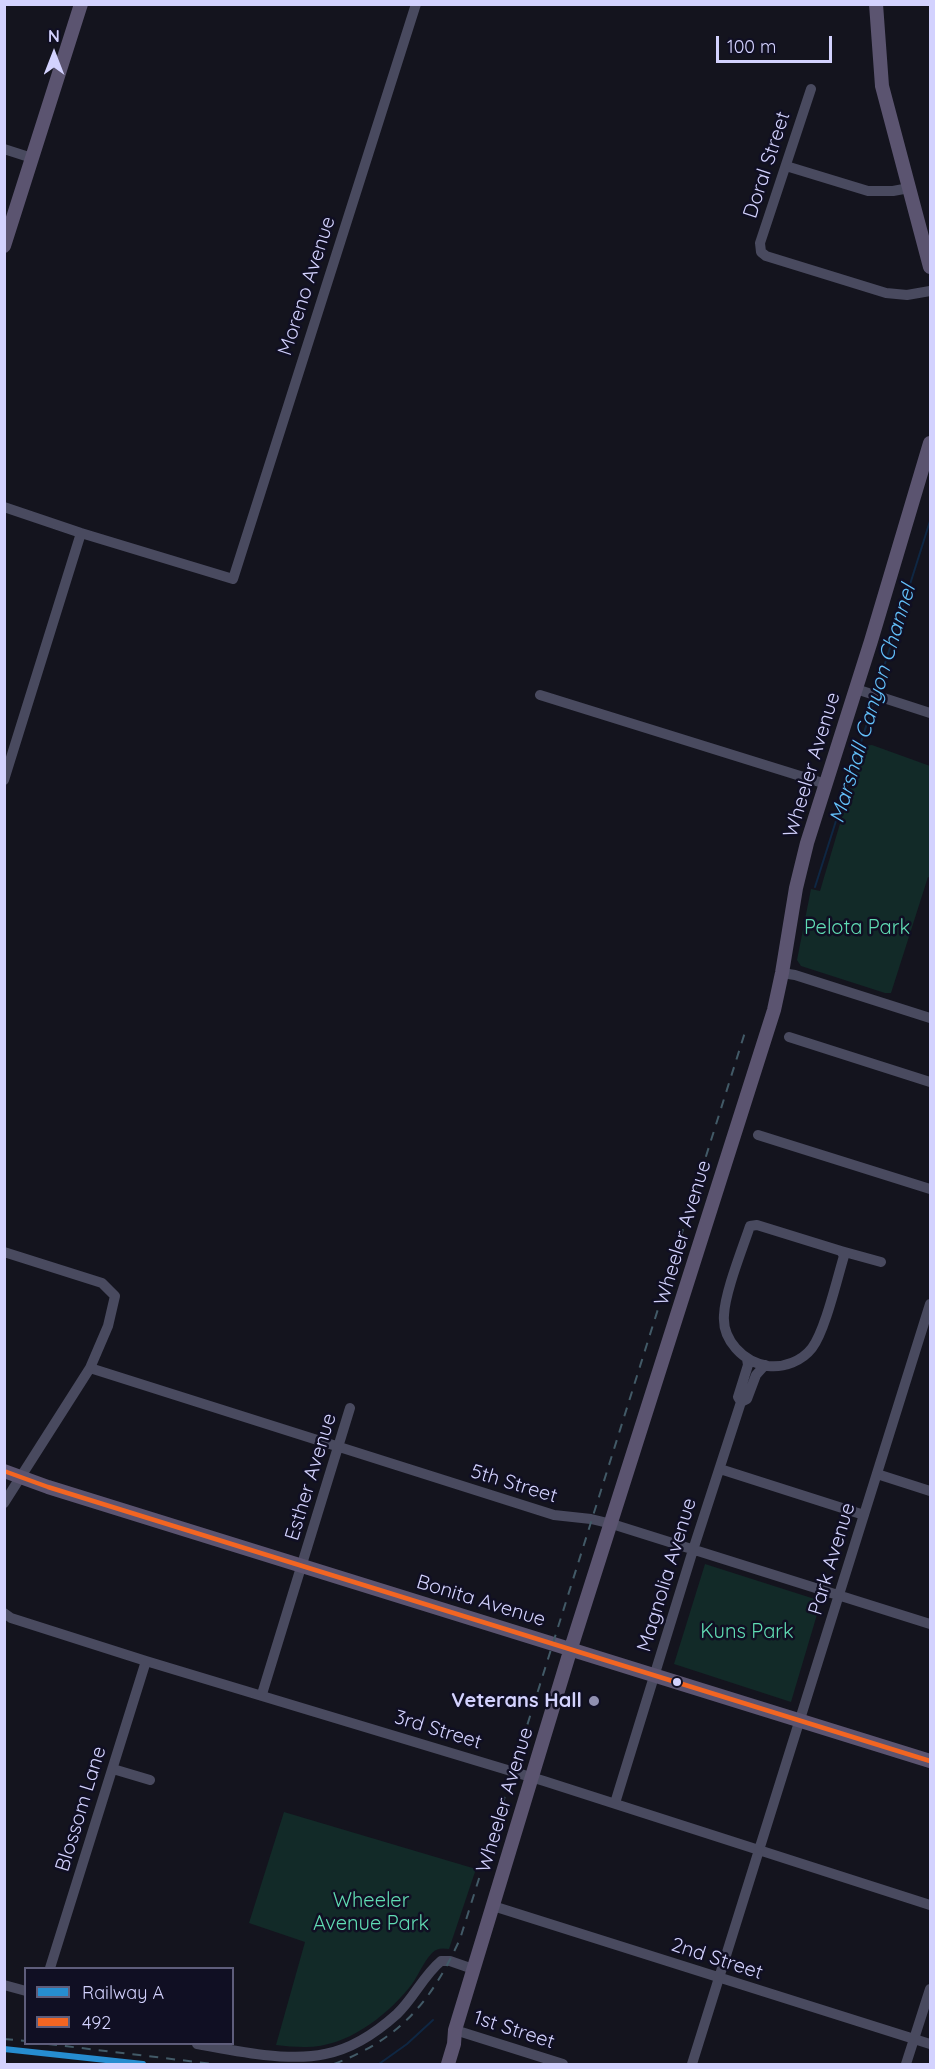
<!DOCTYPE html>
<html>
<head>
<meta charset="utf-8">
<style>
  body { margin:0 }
  #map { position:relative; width:935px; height:2069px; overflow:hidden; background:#14141e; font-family:Quicksand,sans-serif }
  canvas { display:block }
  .frame { position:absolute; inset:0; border:6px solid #d3d2fe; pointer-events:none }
  .legend { position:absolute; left:24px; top:1967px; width:210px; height:78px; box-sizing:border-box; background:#100f23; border:2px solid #5e5d7b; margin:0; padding:8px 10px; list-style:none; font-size:18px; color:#d3d2fe }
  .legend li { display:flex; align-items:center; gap:12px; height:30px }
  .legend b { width:30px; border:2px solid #5e5d7b }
  .north { position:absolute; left:24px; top:24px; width:60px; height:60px; -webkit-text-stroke:4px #100f23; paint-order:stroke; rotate:0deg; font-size:16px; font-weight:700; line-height:24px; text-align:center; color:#d3d2fe }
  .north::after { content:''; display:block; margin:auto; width:21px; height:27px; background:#d3d2fe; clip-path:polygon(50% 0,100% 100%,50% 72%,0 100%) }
  .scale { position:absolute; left:716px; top:36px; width:116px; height:27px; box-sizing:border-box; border:3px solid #d3d2fe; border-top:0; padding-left:8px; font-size:18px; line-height:21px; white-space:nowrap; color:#d3d2fe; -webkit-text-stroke:4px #100f23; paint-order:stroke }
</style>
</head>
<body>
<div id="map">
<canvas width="935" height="2069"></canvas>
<div class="frame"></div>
<ul class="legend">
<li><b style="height:8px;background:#268dd0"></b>Railway A</li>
<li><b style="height:8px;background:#f26522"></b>492</li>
</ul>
<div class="north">N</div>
<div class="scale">100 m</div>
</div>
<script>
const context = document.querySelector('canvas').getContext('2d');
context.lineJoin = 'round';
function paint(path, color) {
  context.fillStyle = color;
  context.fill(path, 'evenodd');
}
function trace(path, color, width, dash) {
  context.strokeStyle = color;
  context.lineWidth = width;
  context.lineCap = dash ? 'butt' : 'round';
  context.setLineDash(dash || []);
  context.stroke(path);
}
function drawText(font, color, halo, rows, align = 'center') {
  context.font = font + ' Quicksand,sans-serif';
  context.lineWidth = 5;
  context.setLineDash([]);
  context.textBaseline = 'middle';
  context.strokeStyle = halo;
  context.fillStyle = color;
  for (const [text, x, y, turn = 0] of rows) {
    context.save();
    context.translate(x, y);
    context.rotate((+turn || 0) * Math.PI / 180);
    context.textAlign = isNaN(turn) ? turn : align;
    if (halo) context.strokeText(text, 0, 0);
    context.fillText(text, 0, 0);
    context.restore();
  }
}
const green = new Path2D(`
  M872 745 930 766V878L928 877 891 993H885L801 966 797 960 811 889 820 891 863 746Z
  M705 1564 821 1601 791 1702 674 1664Z
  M284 1812 476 1869 449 1949C442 1948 437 1948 432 1953 423 1962 418 1977 409 1988 384 2018 345 2048 304 2047 295 2047 285 2046 276 2045L305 1942 249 1923Z`);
const stream = new Path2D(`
  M876 692 930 521
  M815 887 875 698
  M379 2064 407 2044 433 2020`);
const minor = new Path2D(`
  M811 89 760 243 761 252 766 256 886 293 907 295 930 291
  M4 149 32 158
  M786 166 868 191H893L909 188
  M4 507 81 533 233 579 416 4
  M856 689 930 713
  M540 695 826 784
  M4 780 81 533
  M782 973 795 975 930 1018
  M789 1037 930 1082
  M758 1135 930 1189
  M757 1225 841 1251 844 1256C837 1279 825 1331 812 1348 802 1361 784 1368 768 1366 743 1362 722 1340 724 1315 725 1292 742 1250 750 1226Z
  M841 1251 881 1262
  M4 1252 102 1283 115 1296 108 1326 90 1368 4 1503
  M90 1368 554 1515 591 1519 612 1524 930 1624
  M741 1402 738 1397 748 1365 747 1359
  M720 1469 864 1515
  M877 1474 930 1491
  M4 1613 11 1618 146 1661 544 1781 930 1905
  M262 1694 350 1408
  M113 1769 150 1780
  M615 1803 693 1550 741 1402 747 1399 756 1375 765 1365
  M493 1906 930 2044
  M50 1968 146 1661
  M4 1985 26 1991
  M455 2030 563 2064
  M197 2044C234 2051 289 2062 325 2054 352 2049 377 2032 397 2014 414 1998 423 1976 441 1961H450L473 1969
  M692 2064 930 1304
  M906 2064 930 1989`);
const major = new Path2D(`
  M876 4 882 86 930 267
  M4 246 81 4
  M4 1471 48 1487 930 1761
  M448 2064 454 2044 455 2030 571 1648 774 1010 782 973 796 888 807 843 871 641 930 443`);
const rail = new Path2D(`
  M4 2039 26 2041
  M48 2044 213 2064
  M334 2064C400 2039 431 2002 460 1939L746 1029`);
const bus1 = new Path2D(`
  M4 1471 48 1487 930 1761`);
const rail1 = new Path2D(`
  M4 2049 143 2064`);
const markers = [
  [677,1682,5,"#d3d2fe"],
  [594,1701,6,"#9090b0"]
];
const streetNames = [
  ["Doral Street",767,165,-72],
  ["Moreno Avenue",307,286,-72],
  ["Wheeler Avenue",812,765,-73],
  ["Wheeler Avenue",683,1233,-73],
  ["Esther Avenue",311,1477,-73],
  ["5th Street",514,1484,17],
  ["Park Avenue",832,1559,-73],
  ["Magnolia Avenue",667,1575,-73],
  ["Bonita Avenue",481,1601,17],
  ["3rd Street",438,1730,17],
  ["Wheeler Avenue",505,1800,-73],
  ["Blossom Lane",81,1809,-73],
  ["2nd Street",717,1959,18],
  ["1st Street",514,2030,18]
];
const parkNames = [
  ["Pelota Park",857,928],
  ["Kuns Park",747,1632],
  ["Wheeler",371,1901],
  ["Avenue Park",371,1924]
];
const poiNames = [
  ["Veterans Hall",582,1701]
];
const waterNames = [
  ["Marshall Canyon Channel",873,704,-73]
];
paint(green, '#122a28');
trace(stream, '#0f2743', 2);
trace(minor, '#494a5f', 10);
trace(major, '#5b5470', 14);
trace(rail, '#425a67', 2, [9, 8]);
trace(bus1, '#f26522', 4.5);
trace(rail1, '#268dd0', 6);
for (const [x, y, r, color] of markers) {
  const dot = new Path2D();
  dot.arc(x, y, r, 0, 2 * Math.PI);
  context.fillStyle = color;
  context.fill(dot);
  trace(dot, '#100f23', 2);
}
drawText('20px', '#d3d2fe', '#100f23', streetNames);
drawText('20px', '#60dcb3', '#100f23', parkNames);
drawText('bold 20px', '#d3d2fe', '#100f23', poiNames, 'right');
drawText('italic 21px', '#63c1fb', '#100f23', waterNames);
</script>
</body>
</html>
